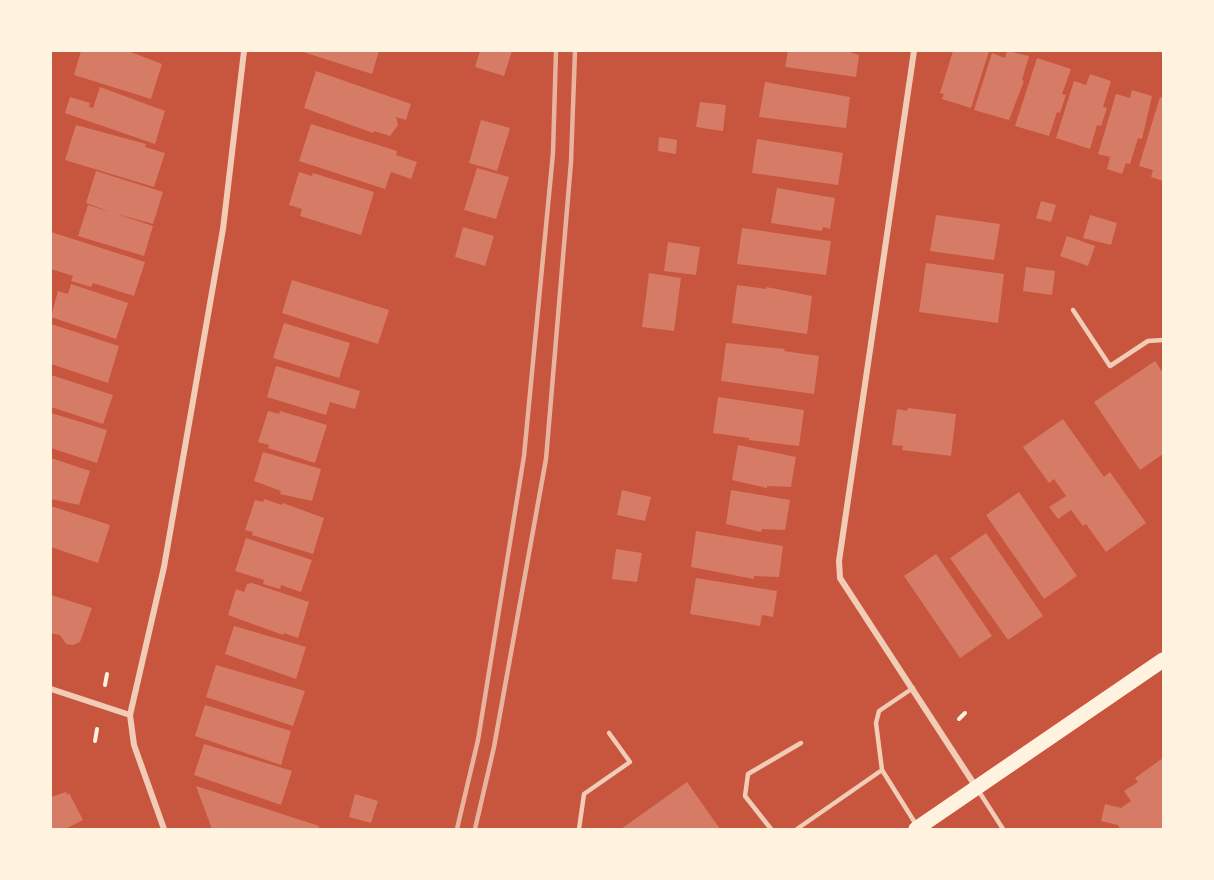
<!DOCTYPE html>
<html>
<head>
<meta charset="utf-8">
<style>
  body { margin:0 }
  #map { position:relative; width:1214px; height:880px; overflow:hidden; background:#c8553d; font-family:Arial,sans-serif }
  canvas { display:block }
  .frame { position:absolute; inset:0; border:52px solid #fff3e0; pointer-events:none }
</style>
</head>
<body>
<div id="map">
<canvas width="1214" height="880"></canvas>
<div class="frame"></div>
</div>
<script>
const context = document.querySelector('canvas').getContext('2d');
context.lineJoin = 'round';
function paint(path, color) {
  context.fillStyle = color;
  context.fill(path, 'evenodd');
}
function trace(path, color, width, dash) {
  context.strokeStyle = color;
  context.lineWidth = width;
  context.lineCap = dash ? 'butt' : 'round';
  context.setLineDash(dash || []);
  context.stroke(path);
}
const building = new Path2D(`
  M81 51H128L162 64 151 99 74 75Z
  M300 51H379L372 74Z
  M480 51H512L504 76 475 67Z
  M788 51H847L859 55 856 77 785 67Z
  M953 51H989L971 108 942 99 944 94 940 93Z
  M1007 51 1029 56 1022 80 1024 81 1009 120 974 110 992 53 1005 58Z
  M1037 58 1071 69 1062 94 1066 95 1060 113 1057 112 1049 136 1015 126Z
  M316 71 411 104 406 120 396 117 398 125 390 136 374 131 373 133 304 108Z
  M1090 74 1111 81 1103 107 1107 108 1101 126 1097 125 1090 149 1056 138 1074 81 1086 85Z
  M765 82 850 97 846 128 759 117Z
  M100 87 165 111 155 144 65 113 70 97 90 103 89 107 93 108Z
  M1132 90 1152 96 1142 139 1138 138 1130 164 1126 163 1122 174 1107 169 1110 157 1098 154 1116 94 1130 98Z
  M1160 97 1163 98V181L1151 177 1153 170 1139 166Z
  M700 102 726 105 723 131 696 127Z
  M481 120 510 128 497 171 469 163Z
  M311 124 397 151 396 155 417 162 411 179 391 172 385 189 299 161Z
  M76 125 146 144 145 147 165 153 154 187 65 160Z
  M659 137 677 140 676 154 658 151Z
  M757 139 843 153 838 185 752 173Z
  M477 168 509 177 496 219 464 210Z
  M96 171 163 192 153 224 114 213 153 226 144 256 78 236 88 205 111 212 86 203Z
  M299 172 312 176 313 173 374 192 361 235 300 216 302 209 289 205Z
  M777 188 835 198 830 229 823 227 822 231 771 223Z
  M1041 201 1056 205 1051 222 1036 218Z
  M936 215 1000 224 994 260 930 251Z
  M1090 215 1117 223 1111 245 1083 238Z
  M463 227 494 236 485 266 455 257Z
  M742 228 831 241 826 275 737 264Z
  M51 232 145 262 134 296 93 283 91 287 71 281 73 276 51 269Z
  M1067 236 1095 246 1088 266 1060 256Z
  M668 242 700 247 696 275 664 271Z
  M926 263 1004 274 998 323 919 312Z
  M1026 267 1055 271 1052 295 1023 291Z
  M649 273 681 278 674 331 642 327Z
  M292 280 389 310 378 344 282 313Z
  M71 284 128 303 116 339 51 317 58 291 68 294Z
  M737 285 766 289V287L812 296 807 334 732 323Z
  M284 323 350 343 339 378 273 358Z
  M51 324 119 346 108 383 51 364Z
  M726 343 785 349 784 351 819 356 814 394 721 381Z
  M1155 361 1163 373V454L1140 470 1094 402Z
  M276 366 360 391 355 409 330 402 326 415 267 397Z
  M51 375 113 395 103 424 51 407Z
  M718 397 804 410 799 446 749 440V438L713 433Z
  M908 408 956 414 951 456 902 450 903 446 892 445 897 409 907 411Z
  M268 411 279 414 280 411 327 425 315 463 268 448 269 445 258 442Z
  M51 413 107 430 97 463 51 448Z
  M1063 419 1104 477 1110 472 1146 523 1106 552 1086 524 1083 526 1071 510 1058 519 1049 507 1066 496 1054 479 1049 483 1023 447Z
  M738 445 796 457 791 487 767 486V488L732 480Z
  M263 452 321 469 312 501 280 494 281 491 254 481Z
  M51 458 90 471 79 505 51 499Z
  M622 490 651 497 645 521 617 515Z
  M731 490 790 500 785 530 762 529 761 532 726 524Z
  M1019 492 1077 576 1044 599 986 515Z
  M264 499 282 505 283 503 324 518 313 554 252 535 253 532 245 530 255 500 263 502Z
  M51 506 110 525 98 563 51 547Z
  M696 531 783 546 779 577 754 576V579L691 567Z
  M986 533 1043 616 1008 640 950 558Z
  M246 538 312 560 301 592 281 585 280 589 263 584 264 580 235 571Z
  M616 549 642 553 637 582 612 579Z
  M936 554 992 636 960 658 904 576Z
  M696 578 777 591 773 617 762 615 760 626 690 614Z
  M252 583 309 602 298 638 284 633 283 635 228 615 236 589 244 592 247 584Z
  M51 595 92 608 80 642 73 645 66 644 60 635 51 633Z
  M234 626 306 647 296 679 225 654Z
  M216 665 305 691 293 726 206 697Z
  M205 705 291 731 281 765 195 736Z
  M204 744 292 771 281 805 194 775Z
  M1163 758V829H1120L1118 825 1101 821 1105 804 1121 808 1131 801 1124 791 1138 782 1135 778Z
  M687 782 720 829H621Z
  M196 786 319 826 318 829H212Z
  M66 792 67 795 69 793 83 820 65 829H51V797Z
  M355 794 378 801 371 823 349 817Z`);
const path = new Path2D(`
  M105 685 107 674
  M959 719 965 713
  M95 741 97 729`);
const service = new Path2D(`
  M1073 310 1110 366 1148 341 1163 340
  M882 770 917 826
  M978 790 1003 829
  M579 829 584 794 630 762 609 733
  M771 829 745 796 748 774 801 743
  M797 829 882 770 876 723 879 711 913 688`);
const minor = new Path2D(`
  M914 51 839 561 840 578 976 787
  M51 689 130 715
  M164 829 134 745 130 715 164 567 223 229 244 51`);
const primary = new Path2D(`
  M916 829 1163 660`);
const rail = new Path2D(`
  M457 829 478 740 524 456 553 153 556 51
  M475 829 494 747 546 459 571 162 575 51`);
paint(building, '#d67c66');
trace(path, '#fff3e0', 4);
trace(service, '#f1ccb7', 4.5);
trace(minor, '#f1ccb7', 6);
trace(primary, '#fff3e0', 15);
trace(rail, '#e9b49f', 4.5);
</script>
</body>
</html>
